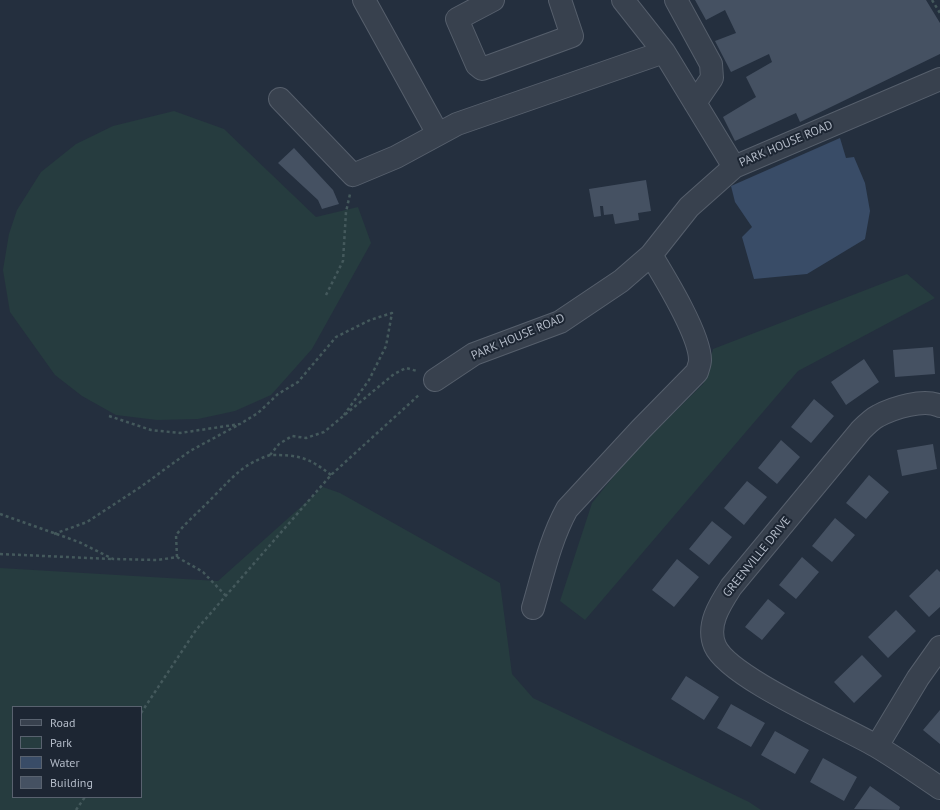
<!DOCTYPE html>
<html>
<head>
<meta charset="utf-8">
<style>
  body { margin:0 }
  #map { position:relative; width:940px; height:810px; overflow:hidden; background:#242f3e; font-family:"PT Sans",sans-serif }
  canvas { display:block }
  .legend { position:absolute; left:12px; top:706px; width:130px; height:92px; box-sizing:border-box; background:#1d2633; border:1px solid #59626f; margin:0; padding:5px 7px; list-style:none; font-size:12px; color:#b4bcc9 }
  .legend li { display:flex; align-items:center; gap:8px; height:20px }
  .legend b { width:20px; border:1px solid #59626f }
</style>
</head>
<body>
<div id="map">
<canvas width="940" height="810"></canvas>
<ul class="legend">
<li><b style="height:5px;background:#38414e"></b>Road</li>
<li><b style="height:11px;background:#263c3f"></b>Park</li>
<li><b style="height:11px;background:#394c67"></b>Water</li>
<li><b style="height:11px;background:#455162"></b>Building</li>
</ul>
</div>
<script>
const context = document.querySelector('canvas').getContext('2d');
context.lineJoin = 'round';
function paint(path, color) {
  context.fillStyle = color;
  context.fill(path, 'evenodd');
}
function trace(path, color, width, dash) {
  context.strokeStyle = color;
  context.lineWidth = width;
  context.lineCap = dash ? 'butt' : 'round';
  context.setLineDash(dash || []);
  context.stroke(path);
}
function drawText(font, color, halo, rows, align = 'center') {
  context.font = font + ' "PT Sans",sans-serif';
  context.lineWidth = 4;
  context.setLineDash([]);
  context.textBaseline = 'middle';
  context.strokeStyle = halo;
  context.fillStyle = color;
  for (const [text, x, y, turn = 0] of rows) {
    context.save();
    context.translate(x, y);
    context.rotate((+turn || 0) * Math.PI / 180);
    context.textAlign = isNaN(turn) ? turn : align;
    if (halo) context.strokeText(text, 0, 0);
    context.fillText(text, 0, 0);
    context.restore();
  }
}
const green = new Path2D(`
  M174 111 224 129 316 217 358 207 371 243 312 349 271 395 235 411 198 419 157 420 116 415 82 396 55 375 10 312 3 270 9 234 17 210 41 172 76 144 113 126Z
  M907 274 935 298 798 371 585 620 560 601 592 503 631 455 703 384 713 349Z
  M323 487 340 493 500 583 512 674 533 698 749 802 761 810H0V568L218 581ZM13 707H141V797H13Z`);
const water = new Path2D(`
  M840 138 846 158 854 157 865 183 870 211 865 239 807 274 754 279 742 237 752 227 735 202 731 186Z`);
const building = new Path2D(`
  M695 0H926L940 23V54L800 122 796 113 735 141 723 117 756 97 746 77 772 62 769 54 731 72 715 41 736 33 725 10 706 20Z
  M294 148 333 190 339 204 322 209 318 200 278 163Z
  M646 180 651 211 638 213 639 220 615 224 613 214 604 215 603 206H600L601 216 594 217 589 189Z
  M933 347 935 374 895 377 893 350Z
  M864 359 879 382 846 405 831 382Z
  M814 399 834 416 811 443 791 427Z
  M781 440 800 457 777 484 758 468Z
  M933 444 937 469 902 476 897 450Z
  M869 475 889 492 866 519 846 503Z
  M747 481 767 497 744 525 724 508Z
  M835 518 855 535 832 562 812 546Z
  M712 521 732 537 709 565 689 549Z
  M802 557 819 572 796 599 779 585Z
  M677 559 699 577 674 607 652 590Z
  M937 569 940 572V607L929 617 909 596Z
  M768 599 785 613 762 640 745 627Z
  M896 610 916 631 888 658 868 637Z
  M862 655 882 676 854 703 834 682Z
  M686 676 719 697 704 720 671 699Z
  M731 704 765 723 751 747 717 728Z
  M940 710V744L923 730Z
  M775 731 809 750 795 774 761 755Z
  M823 758 857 777 844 801 810 782Z
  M870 786 900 807 899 810 854 809Z`);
const path = new Path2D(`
  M932 0 940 13
  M326 295 343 261 346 212 350 194
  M109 416 151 430 180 433 240 424 258 413 278 394 298 382 336 337 370 320 392 313 386 346 369 380 344 415
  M331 475C308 457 299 455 270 455L279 444 292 436 306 438 324 432 394 374 406 368 417 371
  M0 514 79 542 113 559 158 560 177 557 203 572 227 597
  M54 534 87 522 139 488 190 451 238 425
  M0 554 111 559
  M177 557 176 535C188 520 202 509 215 495 234 476 243 464 270 455
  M141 713 196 630 331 475 420 394
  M76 810 85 797`);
const minor = new Path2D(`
  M364 0 438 134
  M493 0 457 19 477 65 482 69 572 36 560 0
  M623 0 664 52
  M676 0 711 64 712 78 695 103
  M280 99 353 175 396 157 457 124 664 52 734 167
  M435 380 474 354 560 322 621 281 651 255 689 207 734 167 940 79
  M940 406C924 398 893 408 878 416 872 419 866 425 861 430L731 587C720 604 706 625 715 646 729 678 842 726 876 746 898 759 919 774 940 788
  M533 608C543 574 550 540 567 509L641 429 697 372C698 368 700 364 700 360 700 335 665 278 651 255
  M877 746 918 678 940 647`);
const streetNames = [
  ["PARK HOUSE ROAD",786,144,-23],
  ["PARK HOUSE ROAD",518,337,-23],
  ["GREENVILLE DRIVE",757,557,-51]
];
paint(green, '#263c3f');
paint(water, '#394c67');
paint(building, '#455162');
trace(minor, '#565f6c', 24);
trace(path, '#44595c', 2.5, [3, 3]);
trace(minor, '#38414e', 22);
drawText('12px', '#b4bcc9', '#1d2633', streetNames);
</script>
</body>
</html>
